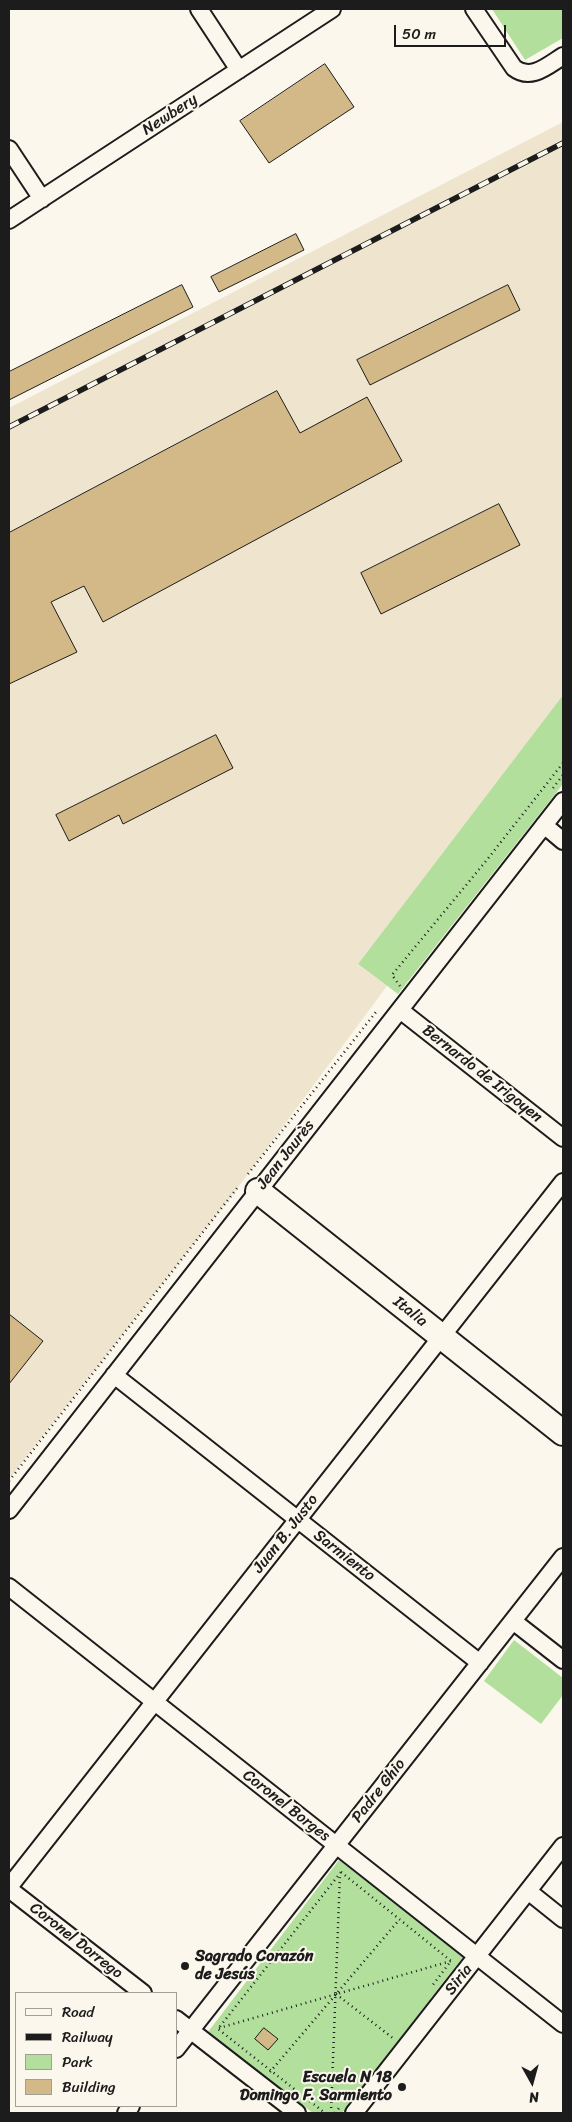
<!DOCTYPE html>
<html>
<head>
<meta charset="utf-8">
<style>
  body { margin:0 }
  #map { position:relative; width:572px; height:2122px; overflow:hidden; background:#fbf7ec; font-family:Sriracha,sans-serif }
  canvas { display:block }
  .frame { position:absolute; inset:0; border:10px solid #1c1c1c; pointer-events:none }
  .legend { position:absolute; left:15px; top:1992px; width:162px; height:115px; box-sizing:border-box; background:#fbf7ec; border:1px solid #a29f99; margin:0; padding:6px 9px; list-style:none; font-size:15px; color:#1c1c1c }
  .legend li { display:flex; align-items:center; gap:10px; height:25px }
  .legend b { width:25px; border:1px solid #a29f99 }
  .north { position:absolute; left:507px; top:2057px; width:50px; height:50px; -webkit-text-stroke:4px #fbf7ec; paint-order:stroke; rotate:173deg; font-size:14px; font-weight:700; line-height:20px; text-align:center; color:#1c1c1c }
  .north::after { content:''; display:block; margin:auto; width:18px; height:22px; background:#1c1c1c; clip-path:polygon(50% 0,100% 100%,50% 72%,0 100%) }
  .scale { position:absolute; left:394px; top:25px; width:112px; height:22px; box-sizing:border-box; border:2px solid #1c1c1c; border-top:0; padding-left:6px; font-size:15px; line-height:18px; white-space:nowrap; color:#1c1c1c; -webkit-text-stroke:4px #fbf7ec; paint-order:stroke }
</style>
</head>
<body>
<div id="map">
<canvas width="572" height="2122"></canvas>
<div class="frame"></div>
<ul class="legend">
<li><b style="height:6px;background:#fbf7ec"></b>Road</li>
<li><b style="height:6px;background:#1c1c1c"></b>Railway</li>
<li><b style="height:14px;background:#b3df9d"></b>Park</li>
<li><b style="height:14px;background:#d3b888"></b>Building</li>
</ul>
<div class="north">N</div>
<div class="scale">50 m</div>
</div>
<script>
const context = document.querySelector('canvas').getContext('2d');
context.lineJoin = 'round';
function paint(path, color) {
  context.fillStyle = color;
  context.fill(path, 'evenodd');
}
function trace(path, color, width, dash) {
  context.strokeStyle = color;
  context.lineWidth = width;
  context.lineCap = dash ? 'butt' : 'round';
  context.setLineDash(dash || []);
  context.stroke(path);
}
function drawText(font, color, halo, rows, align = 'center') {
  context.font = font + ' Sriracha,sans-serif';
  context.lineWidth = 4;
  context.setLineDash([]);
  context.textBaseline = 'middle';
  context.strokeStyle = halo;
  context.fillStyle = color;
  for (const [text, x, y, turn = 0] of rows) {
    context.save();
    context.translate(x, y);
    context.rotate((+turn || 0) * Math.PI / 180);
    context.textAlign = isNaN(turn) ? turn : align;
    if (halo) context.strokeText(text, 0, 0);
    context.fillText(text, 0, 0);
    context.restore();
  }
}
const built = new Path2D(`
  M563 122V695L358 964 387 986 236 1190 9 1479V408Z`);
const green = new Path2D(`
  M492 9H563V38L525 60Z
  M563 695V784L398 994 358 964Z
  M514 1640 563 1678V1695L541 1724 484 1681Z
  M339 1860 463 1957 342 2113H313L208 2032Z`);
const building = new Path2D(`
  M325 64 354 107 269 163 240 121Z
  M296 234 304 250 219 292 211 277Z
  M182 285 193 307 9 400V372Z
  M508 285 520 310 370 385 357 360Z
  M277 391 300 433 367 397 402 461 103 622 84 586 51 602 77 652 9 684V533Z
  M499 504 520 545 381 614 361 573Z
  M216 735 233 768 123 824 119 815 69 841 56 815Z
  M9 1314 43 1341 9 1384Z
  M264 2028 278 2039 268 2050 255 2039Z`);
const path = new Path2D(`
  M553 788 563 775
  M400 986 392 975 486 861 563 763
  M248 1174 376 1012
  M9 1481 238 1187
  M341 1872 451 1961 432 1986
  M336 1994 394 2039
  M219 2028 451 1961
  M270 2072 399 1920
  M298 2092 218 2029 341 1872
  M306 2098 325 2113
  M331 2113 340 1873
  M335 2113 339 2108`);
const street = new Path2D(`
  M199 9 239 70
  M474 9 514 68C531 81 547 66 563 56
  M9 149 42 199
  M9 220 332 9
  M544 825 563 841
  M400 1010 563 1138
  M114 1375 480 1663
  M9 1510 563 801
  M9 1587 563 2024
  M513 1621 563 1660
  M9 1887 563 1182
  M9 1889 143 1993
  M528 1891 563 1919
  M176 2019 297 2113
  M176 2049 563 1557
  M126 2113 131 2106
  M354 2113 563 1846`);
const secondary = new Path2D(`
  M258 1191 563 1433`);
const rail = new Path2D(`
  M9 427 563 143`);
const markers = [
  [185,1966,5,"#1c1c1c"],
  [402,2087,5,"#1c1c1c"]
];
const streetNames = [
  ["Newbery",170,115,-33],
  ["Bernardo de Irigoyen",482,1074,38],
  ["Jean Jaurès",286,1155,-52],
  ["Italia",410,1312,38],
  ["Juan B. Justo",286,1534,-52],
  ["Sarmiento",344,1556,38],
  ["Padre Ghio",379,1791,-52],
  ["Coronel Borges",286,1806,38],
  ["Coronel Dorrego",76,1941,38],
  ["Siria",459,1980,-52]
];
const poiNames = [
  ["Sagrado Corazón",195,1957],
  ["de Jesús",195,1975],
  ["Escuela N 18",392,2078,"right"],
  ["Domingo F. Sarmiento",392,2096,"right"]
];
paint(built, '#efe4ce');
paint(green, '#b3df9d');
paint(building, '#d3b888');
trace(building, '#1c1c1c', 1);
trace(street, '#1c1c1c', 20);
trace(secondary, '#1c1c1c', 28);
trace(path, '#1c1c1c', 2.5, [1, 4]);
trace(street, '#fbf7ec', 16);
trace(secondary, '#fbf7ec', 24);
trace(rail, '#1c1c1c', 5.5);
trace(rail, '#fbf7ec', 4, [11]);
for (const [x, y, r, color] of markers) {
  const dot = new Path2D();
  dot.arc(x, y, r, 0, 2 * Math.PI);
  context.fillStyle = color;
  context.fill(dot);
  trace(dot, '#fbf7ec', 2);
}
drawText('16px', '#1c1c1c', '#fbf7ec', streetNames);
drawText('bold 16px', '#1c1c1c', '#fbf7ec', poiNames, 'left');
</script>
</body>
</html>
